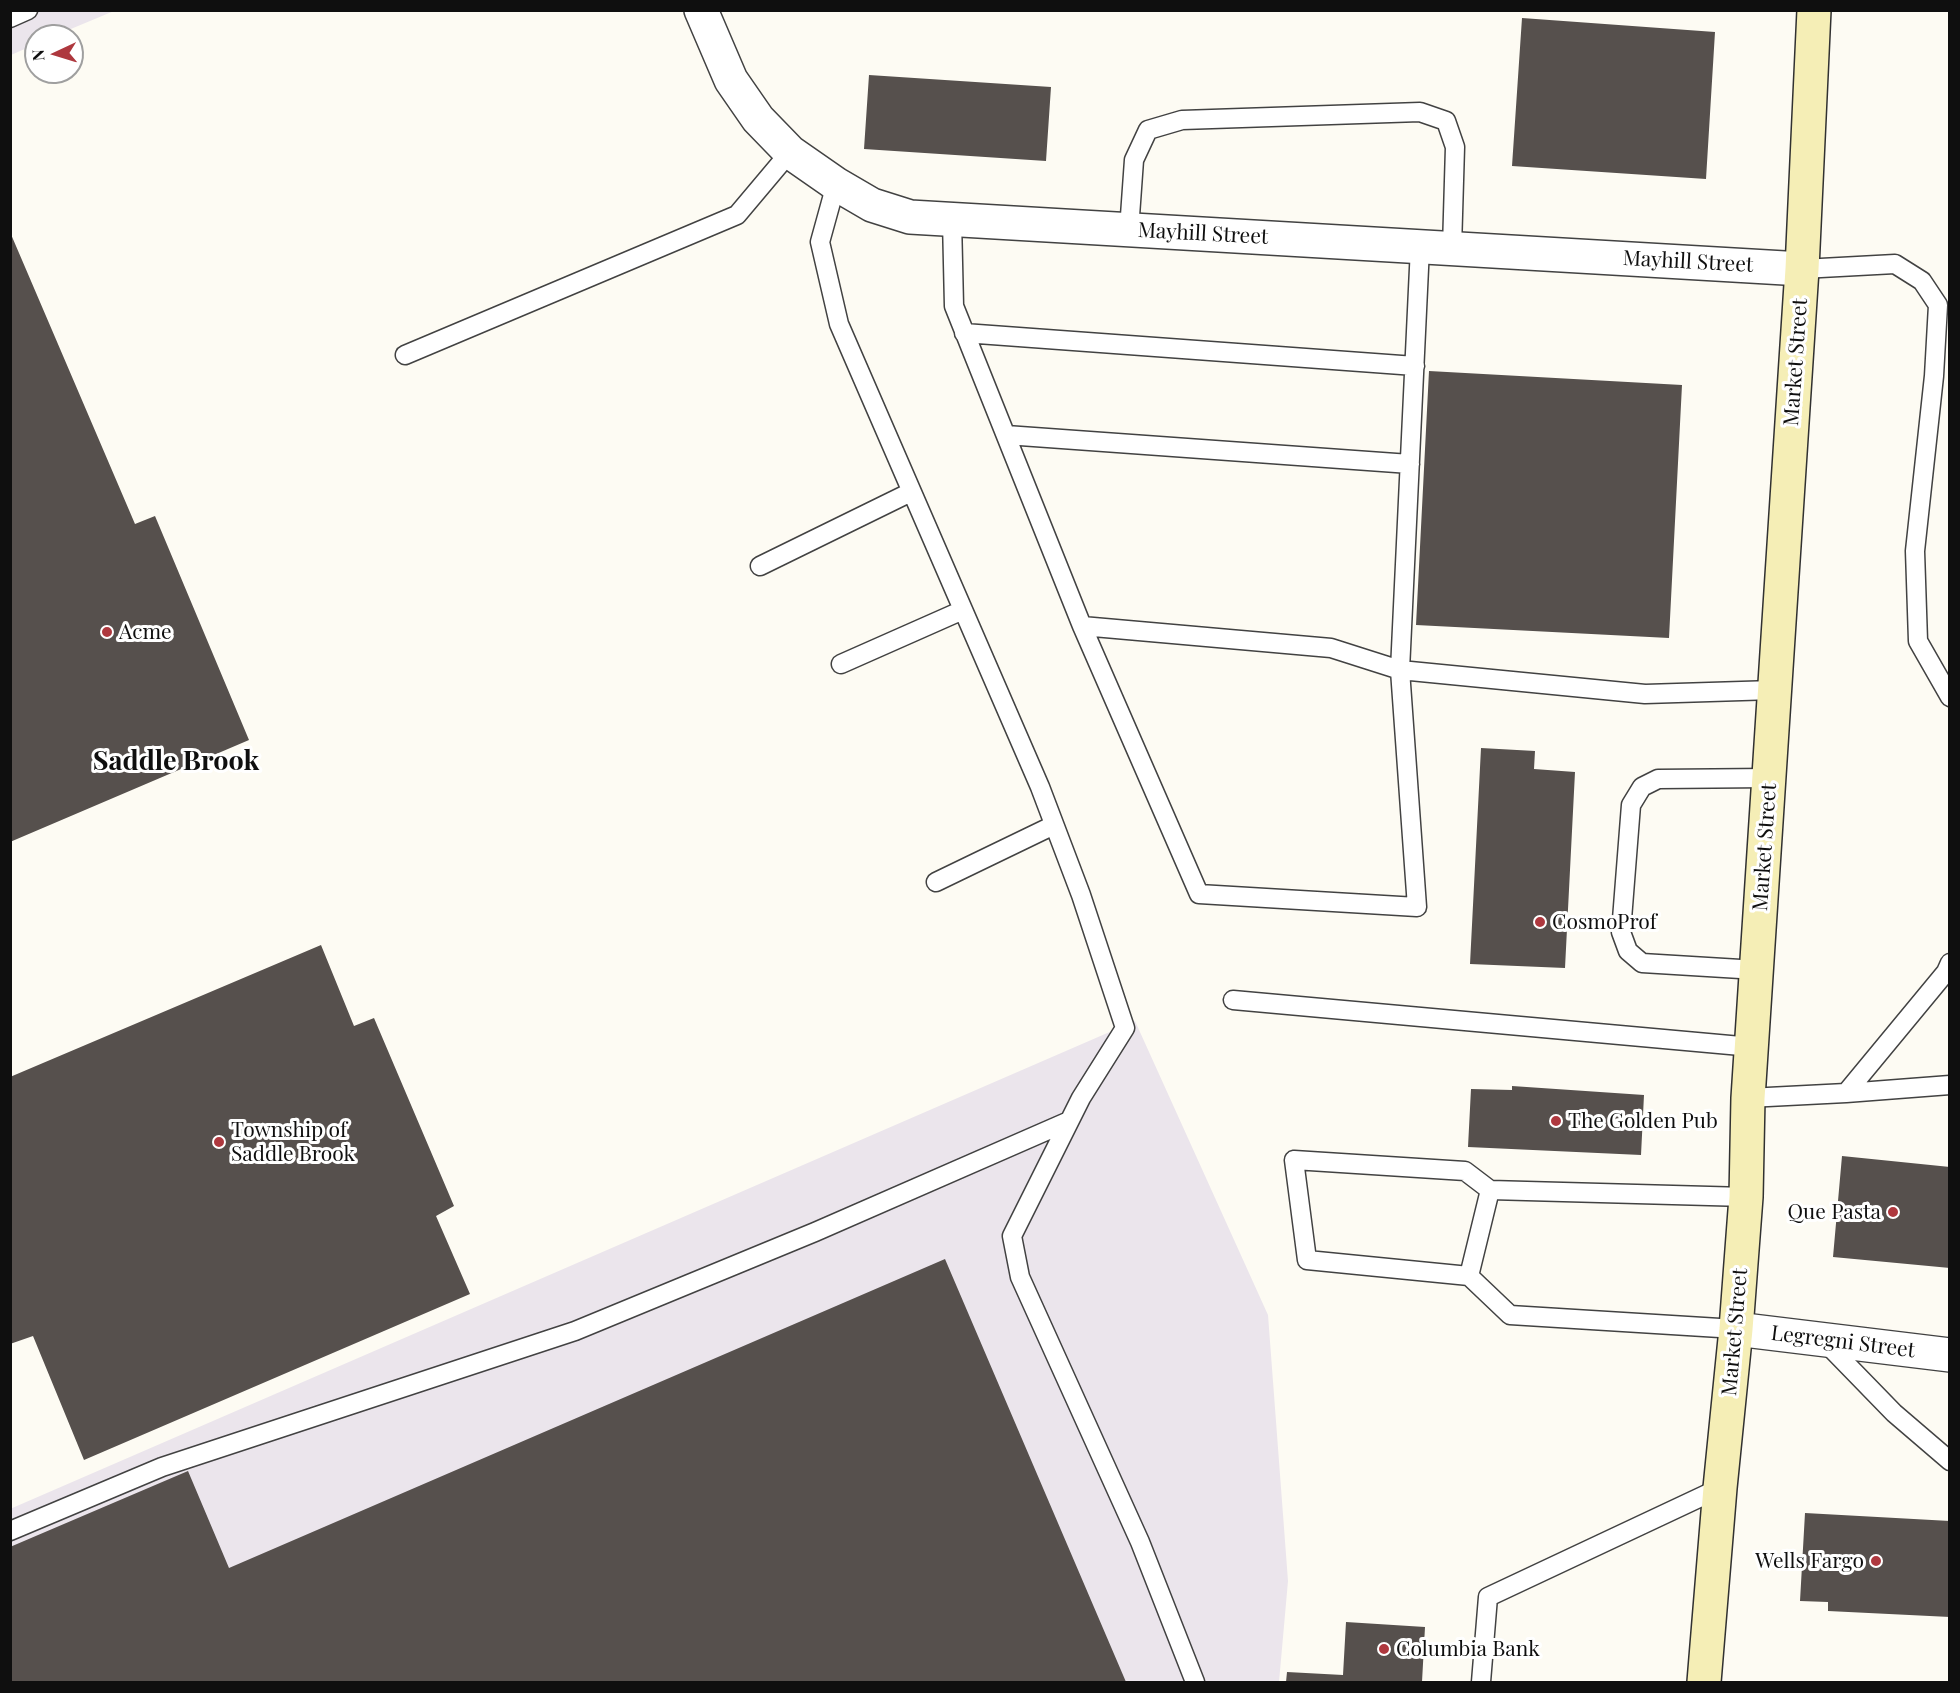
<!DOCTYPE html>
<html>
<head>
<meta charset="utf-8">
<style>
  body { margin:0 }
  #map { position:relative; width:1960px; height:1693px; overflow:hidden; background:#fdfbf3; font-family:"Playfair Display",serif }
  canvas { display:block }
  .frame { position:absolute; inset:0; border:12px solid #0f0f0f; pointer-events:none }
  .north { position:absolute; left:24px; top:24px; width:60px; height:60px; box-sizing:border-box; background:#fff; border:2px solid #9f9f9f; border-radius:50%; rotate:266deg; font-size:16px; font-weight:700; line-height:24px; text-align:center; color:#0f0f0f }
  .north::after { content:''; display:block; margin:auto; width:21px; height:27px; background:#ae383e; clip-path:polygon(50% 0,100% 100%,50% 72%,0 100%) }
</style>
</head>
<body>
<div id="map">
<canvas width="1960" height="1693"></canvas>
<div class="frame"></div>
<div class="north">N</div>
</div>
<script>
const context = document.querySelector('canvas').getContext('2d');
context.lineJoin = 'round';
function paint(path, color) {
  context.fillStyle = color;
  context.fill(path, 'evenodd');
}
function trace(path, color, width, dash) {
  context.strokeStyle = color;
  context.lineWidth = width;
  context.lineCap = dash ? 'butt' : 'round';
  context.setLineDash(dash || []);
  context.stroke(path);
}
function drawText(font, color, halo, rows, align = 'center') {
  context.font = font + ' "Playfair Display",serif';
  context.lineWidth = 6;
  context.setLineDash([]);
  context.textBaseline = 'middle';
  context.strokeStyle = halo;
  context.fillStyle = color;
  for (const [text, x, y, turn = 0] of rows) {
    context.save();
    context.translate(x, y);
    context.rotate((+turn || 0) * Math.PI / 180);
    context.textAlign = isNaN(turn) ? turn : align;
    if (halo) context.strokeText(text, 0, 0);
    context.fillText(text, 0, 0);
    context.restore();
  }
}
const industrial = new Path2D(`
  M11 11H114L54 36H36V44L11 55Z
  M1135 1021 1268 1315 1288 1581 1279 1682H11L10 1509Z`);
const building = new Path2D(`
  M1522 18 1715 32 1706 179 1512 166Z
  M869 75 1051 87 1046 161 864 149Z
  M10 232 135 524 155 516 249 740 10 842Z
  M1429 371 1682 385 1669 638 1416 625Z
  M1481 748 1535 751 1534 769 1575 772 1565 968 1470 964Z
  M321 945 354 1026 374 1018 454 1206 436 1216 470 1294 84 1460 33 1336 10 1344V1077Z
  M1512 1086 1644 1095 1641 1155 1468 1147 1471 1089 1512 1090Z
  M1842 1156 1950 1167V1268L1833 1257Z
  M945 1259 1126 1682H10V1547L188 1471 229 1568Z
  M1805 1513 1950 1521V1617L1828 1611V1602L1800 1601Z
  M1346 1622 1425 1627 1422 1682H1286L1287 1672 1343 1675Z`);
const lane = new Path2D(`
  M10 18 28 10
  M836 184 820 242 839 324 1040 787 1081 895 1125 1028 1081 1098 1012 1236 1020 1277 1140 1542 1195 1682
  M952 220 954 306 1082 626 1199 894 1417 907 1400 670 1420 247
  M1129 230 1134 160 1148 130 1182 120 1420 112 1446 121 1455 147 1452 248
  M1802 269 1895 264 1922 281 1938 305 1934 376 1915 551 1918 641 1950 697
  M964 333 1415 366
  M405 355 737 215 790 152
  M1006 435 1410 464
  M760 566 911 492
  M1082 626 1331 648 1400 670 1645 694 1774 690
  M841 664 963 610
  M936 882 1054 825
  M1757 970 1642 963 1628 951 1621 932 1631 805 1642 787 1658 779 1769 778
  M1233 1000 1752 1047
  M1846 1093 1946 972 1950 963
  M1748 1098 1846 1093 1950 1085
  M1469 1276 1490 1190
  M1736 1329 1510 1315 1469 1276 1307 1260 1294 1160 1465 1171 1490 1190 1746 1197
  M1823 1340 1894 1413 1950 1461
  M10 1531 162 1467 575 1331 815 1232 1069 1121
  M1481 1682 1488 1597 1720 1488`);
const street = new Path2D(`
  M701 10 731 80 758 119 790 152 836 184 872 205 910 217 1802 269
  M1736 1329 1950 1355`);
const secondary = new Path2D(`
  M1704 1682 1720 1488 1736 1329 1746 1197 1748 1098 1802 269 1814 10`);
const markers = [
  [107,632,6,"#ae383e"],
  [1540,922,6,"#ae383e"],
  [1556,1121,6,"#ae383e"],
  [219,1142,6,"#ae383e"],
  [1893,1212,6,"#ae383e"],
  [1876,1561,6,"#ae383e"],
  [1384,1649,6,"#ae383e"]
];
const streetNames = [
  ["Mayhill Street",1203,234,3],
  ["Mayhill Street",1688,262,3],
  ["Market Street",1796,362,-86],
  ["Market Street",1765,847,-86],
  ["Market Street",1735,1332,-85],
  ["Legregni Street",1843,1342,7]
];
const poiNames = [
  ["Acme",119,632],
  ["CosmoProf",1552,922],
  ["The Golden Pub",1568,1121],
  ["Township of",231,1130],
  ["Saddle Brook",231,1154],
  ["Que Pasta",1881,1212,"right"],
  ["Wells Fargo",1864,1561,"right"],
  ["Columbia Bank",1396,1649]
];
const districtNames = [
  ["Saddle Brook",176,762]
];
paint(industrial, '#ebe5ec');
paint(building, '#56504d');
trace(lane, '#424242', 21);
trace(street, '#424242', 36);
trace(secondary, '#313131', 36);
trace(lane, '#fff', 18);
trace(street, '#fff', 33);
trace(secondary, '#f5eeb6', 33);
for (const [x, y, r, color] of markers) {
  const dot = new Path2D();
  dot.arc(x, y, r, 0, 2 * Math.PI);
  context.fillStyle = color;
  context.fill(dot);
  trace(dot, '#fff', 2);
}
drawText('21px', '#0f0f0f', '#fff', streetNames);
drawText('21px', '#0f0f0f', '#fff', poiNames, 'left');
drawText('bold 27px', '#0f0f0f', '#fff', districtNames);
</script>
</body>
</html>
